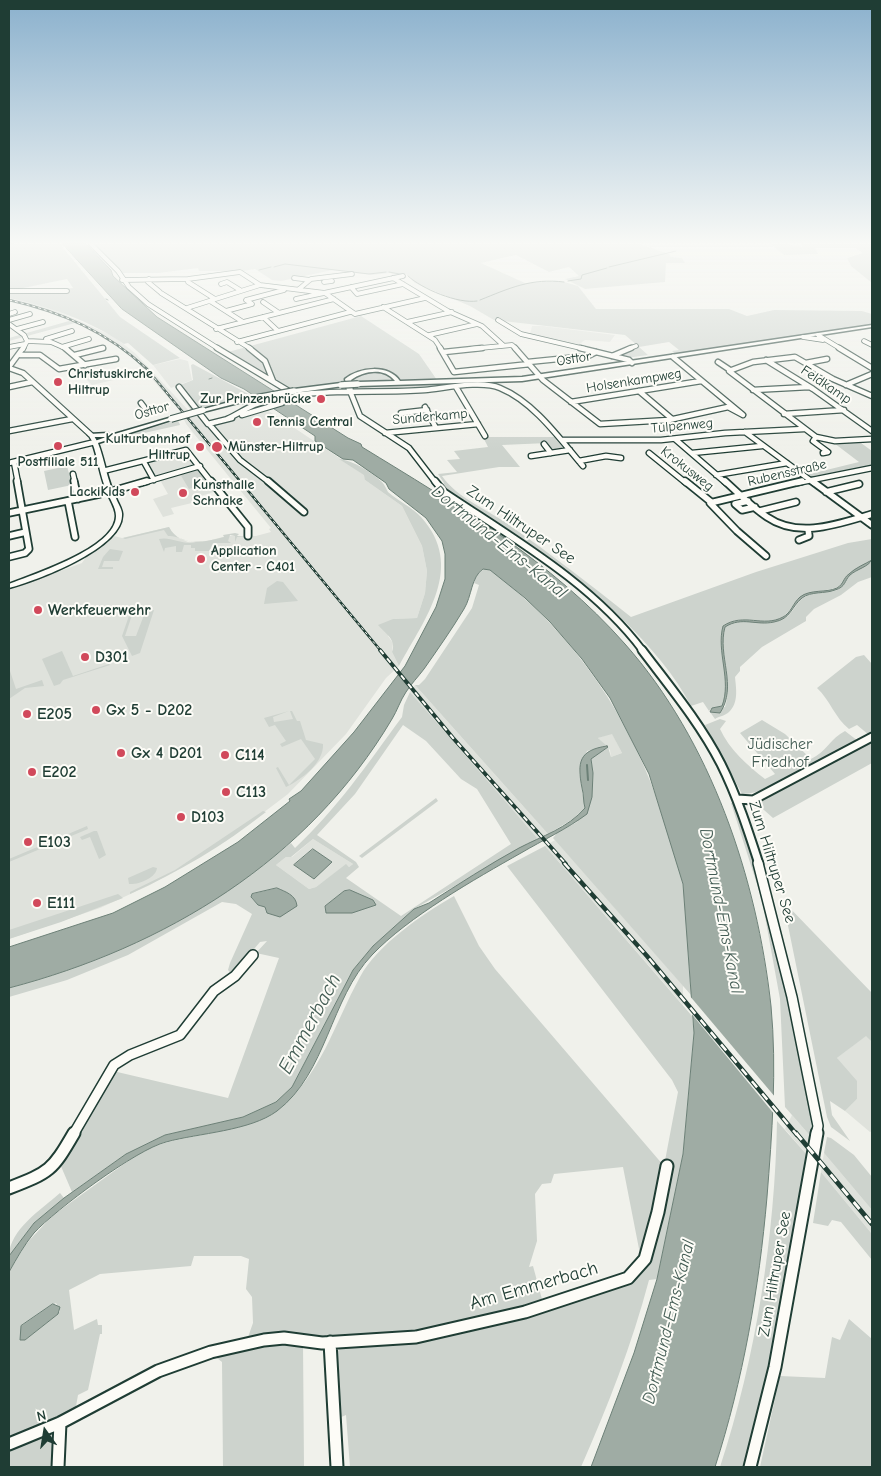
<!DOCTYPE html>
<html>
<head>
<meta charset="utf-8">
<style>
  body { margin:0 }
  #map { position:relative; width:881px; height:1476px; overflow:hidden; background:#f0f1eb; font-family:"Comic Neue",sans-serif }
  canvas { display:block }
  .frame { position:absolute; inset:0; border:10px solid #1f3d34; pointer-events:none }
  .north { position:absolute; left:20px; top:1406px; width:50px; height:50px; -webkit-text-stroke:4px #fdfcf7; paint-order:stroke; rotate:347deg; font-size:14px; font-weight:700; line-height:20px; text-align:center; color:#1f3d34 }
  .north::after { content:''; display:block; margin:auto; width:18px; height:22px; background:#1f3d34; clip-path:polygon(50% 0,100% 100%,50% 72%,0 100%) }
</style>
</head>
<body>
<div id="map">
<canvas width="881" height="1476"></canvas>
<div class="frame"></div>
<div class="north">N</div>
</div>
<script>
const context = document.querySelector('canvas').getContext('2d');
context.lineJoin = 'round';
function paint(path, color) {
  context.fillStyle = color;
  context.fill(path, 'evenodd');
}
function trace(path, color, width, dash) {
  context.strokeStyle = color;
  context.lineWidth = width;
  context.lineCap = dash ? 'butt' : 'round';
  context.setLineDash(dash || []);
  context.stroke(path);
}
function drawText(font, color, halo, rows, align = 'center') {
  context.font = font + ' "Comic Neue",sans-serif';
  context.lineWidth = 4;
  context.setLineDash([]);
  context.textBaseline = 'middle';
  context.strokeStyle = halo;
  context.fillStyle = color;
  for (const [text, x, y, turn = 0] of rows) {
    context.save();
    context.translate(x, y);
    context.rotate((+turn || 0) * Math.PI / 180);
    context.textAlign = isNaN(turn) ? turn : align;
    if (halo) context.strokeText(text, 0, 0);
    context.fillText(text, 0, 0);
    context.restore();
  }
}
const built = new Path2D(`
  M9 298 48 307 113 336 135 353 189 411 197 414 207 426 267 410 284 421 365 475V480L402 506 422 546 427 571 425 593 417 618 393 619 388 636 393 643 392 652 399 666 386 678 346 734 288 794 226 841 150 885 100 908 9 939V590L82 563 86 557 114 536 122 538 169 527 174 536 188 542 207 541 227 536H256L271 532 269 529 271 528 186 424 181 412 129 353 103 335 80 323 40 308 9 301Z
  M532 326H543L615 335 610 342 585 340 577 346 530 334Z
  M180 359 188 361 192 380 171 388 153 365Z
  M118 369V379L92 385 85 378 88 377 85 374Z
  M185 453 217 491 194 498 196 502 171 508 174 514 163 517 153 499 168 494 160 480H156L145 464Z
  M415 685 548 834 538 839 478 772 410 692Z
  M612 733 622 753 611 757 610 750 598 738Z
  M313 839 353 864 349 867 346 865 316 887 309 889 276 865 286 857H292Z
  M555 840 683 985V1005L545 846Z
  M866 1035 872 1042V1131L870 1132 845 1111 857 1099 837 1058Z
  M792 1115 812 1138 808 1156 785 1129Z
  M824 1153 872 1210V1234L821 1172Z`);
const green = new Path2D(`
  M9 244H60L120 317 180 358 153 365 128 343 124 344C89 320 50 307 9 298V292L73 288 67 279 9 291Z
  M93 244H640L669 254 671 257 682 258 685 263H666L665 282 585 289 565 279 579 276 569 267 549 272 516 255 481 263 525 283 561 281 578 286 596 309H729L747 316 774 310 862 311 872 314V324L675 354 672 351 679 350 669 342 639 347 648 355 626 358 617 356 638 346 625 335 494 320 470 306 415 283 406 274 397 276 390 273 372 275 333 270 281 281 272 280 255 269 243 271H199L198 268 159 273H122Z
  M771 244H790L795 247H802L801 244H872V283L851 266 847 258 863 253 855 248H815L818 254 784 255Z
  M361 316 419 354 437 380H383L288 389 228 352Z
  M69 321 75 323 9 341V338Z
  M193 364 252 396 191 410 175 387 193 380 191 365Z
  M391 385 450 384 453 385 441 387 353 388Z
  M178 420 180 425 117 439 121 437Z
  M483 437H556L560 443 564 442 569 449 552 452 546 445 548 443 502 445 520 467H499L442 476C457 498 487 509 509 525 551 554 591 585 631 617L756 572 848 543 872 539V560L845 578 843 585C830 592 814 589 802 597 790 604 790 618 773 621 754 625 743 613 723 626 716 652 732 680 722 706L712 708 709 711 703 702 691 706C661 647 588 584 533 547 502 527 467 510 441 485L444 483 438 474 457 472 447 460 460 459 454 451 488 447Z
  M834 443H861L872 451V466L808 477 806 475 859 462Z
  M339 459C352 460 373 473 382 482 385 485 386 489 388 492 398 501 412 507 421 517 466 567 425 618 399 666L392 652C397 640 385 633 378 625L393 619 417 618 425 593 427 571 422 546 402 506 365 480 364 475Z
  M67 466 72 485 48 490 44 471Z
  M199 469 209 483 189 489 180 474Z
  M169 527C180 548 205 542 224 537L223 535 235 533 239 534 237 536H244L237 537 235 542V536L230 535 228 541 231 543H213L209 551H195V548H191V545H184L182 552H176V546L165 548 164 552 159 539C171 536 184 546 196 542 186 542 176 535 168 536L164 530 125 539 123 538Z
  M110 549 123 551 119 561H104L102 567H113V569H98L103 557Z
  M872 562V577L858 582 841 595 814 609 806 617V621L762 647 740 667V671L735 677C736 688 739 703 729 712 725 716 719 716 715 719L710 712 725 707C734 680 718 653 725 627 745 614 766 630 785 618 793 613 796 603 803 598 813 591 826 594 837 590 845 587 844 582 849 576 854 570 865 566 872 562Z
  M484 569H489C575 634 632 718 664 820 671 841 681 863 683 885 688 921 688 959 691 995L553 838 557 833 577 822 592 797 593 773 591 758 608 747 611 757 622 753 612 734 598 738 607 746 587 751 579 771 585 808 573 819 548 834 415 685H419L425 679 472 608 479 585 474 583 476 575Z
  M277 581 283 582 298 601 264 604 267 588Z
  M131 610H137L136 614 132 615 125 636H136L144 615 140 613 154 610 140 653 132 656 122 636Z
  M62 651 73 676 109 664 110 665 63 680 60 684 54 686 42 659Z
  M864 655 872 664V734L869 735 857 725 849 729C835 718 830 700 817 688L856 657Z
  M9 668 16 689 42 680 44 686 25 688 9 699Z
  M410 692 538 839 414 909 373 946 353 970 292 1087 276 1102 243 1117 165 1135 126 1154 72 1192 60 1164 113 1071 228 1098 279 958 256 953 267 941 260 942 232 975 228 970 230 963 252 914 236 904 222 902 128 955 67 980 9 997V988C114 960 207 913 291 843L295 848C337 809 368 763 402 717L404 705ZM403 725 426 741 461 779 477 789 511 844 401 916 346 878 359 867 356 862 317 835 355 794ZM313 839 353 864 349 867 346 864 316 887 309 889 276 865 286 857H291ZM277 888 290 894 268 913 265 907 258 905 251 898 252 894ZM349 890 373 900 342 913H326L325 906 344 891Z
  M289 711 273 717 274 722 293 719 290 711H292L297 721H300L306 740 323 744C324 763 302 779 286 787L276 768 278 767 289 785 315 759 301 739 282 747 280 744 286 741 275 725 269 727 264 718Z
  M720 719 726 721 720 729C729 749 748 766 765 779L775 774 740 733 762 720 785 734 811 759C826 752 831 738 845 731L858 741C830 756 770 795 742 794L705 725Z
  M872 739V763L773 818 755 802Z
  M436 798 438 801 362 858 359 856Z
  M731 803H737C761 881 782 960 797 1040 804 1073 811 1105 812 1138L785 1107 780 999 762 900Z
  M263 811 266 812C224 845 179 872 130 894V892L175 870Z
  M87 826 88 829 9 862V859Z
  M94 831H97L106 855 99 859 90 837 82 840 80 837Z
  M545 846 692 1016 694 1033 683 1154 657 1279 649 1280C632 1344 608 1406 581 1467H350L346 1415 339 1418 335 1356 340 1348 431 1339 311 1338 247 1340 253 1323 252 1297 246 1289 249 1259 241 1256H194L191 1266 100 1274 69 1290 74 1330 97 1319 98 1325H102V1334H100L88 1390 78 1395 75 1412 9 1440V1272L25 1245 52 1216 128 1161 149 1148C185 1134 248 1132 276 1111 321 1077 334 1024 360 977 378 944 423 914 454 896L479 946 495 969 664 1166 678 1092 672 1080 507 866ZM623 1167 640 1254 631 1279 543 1303 533 1266 529 1267 537 1241 535 1194 542 1184 551 1183 554 1174ZM56 1303 60 1311 58 1314 25 1340 21 1326Z
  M153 867 157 868C156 878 138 885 129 884L128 878Z
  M118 894 123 898 61 922 9 939V930Z
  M783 901 872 993V1042L866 1036 837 1058 857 1081V1099L845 1111 830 1101 832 1115 850 1141 831 1127 827 1117Z
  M777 1121 808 1156 770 1362 746 1467H720C756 1358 775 1235 777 1121Z
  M827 1137 831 1138 854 1155 872 1177V1210L824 1153Z
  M821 1172 872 1234V1260L841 1222 832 1220 828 1226 813 1223Z
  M60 1193 64 1198 34 1223 9 1256C9 1230 42 1209 60 1193Z
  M849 1319 872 1339V1467H760L780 1376 825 1378 832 1337 840 1340Z
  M263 1343H303L304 1467H223L222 1362 213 1355Z
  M46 1432 58 1439 57 1467H9V1448Z`);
const water = new Path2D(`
  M63 244H86L111 270 113 276 157 317 348 438 361 444 362 447C455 504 552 561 625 644 711 741 757 878 771 1006 777 1069 772 1134 767 1197 759 1289 743 1380 715 1467H591L634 1353 657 1279 683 1154 694 1033 683 884 649 774 610 698 582 659 550 622 525 598 490 570 483 569C471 577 472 596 464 609 452 629 438 649 424 669 418 677 411 684 406 692 400 701 397 711 392 719 308 861 165 947 9 988V947L113 913 165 887 238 842 290 801 289 799 301 791 354 732 405 666 436 607 445 579V554L442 541 426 518 389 489 386 483 353 460 343 459 315 441V436L244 389 221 378 122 309Z
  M872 560C868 567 857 569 850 575 844 581 846 587 835 590 825 594 811 591 802 598 791 607 791 619 774 622 756 626 742 616 725 627 717 656 738 686 720 713L710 712 712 708 722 706C732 680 716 652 723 626 744 612 763 628 783 617 791 613 793 603 800 597 810 589 826 593 837 588 844 584 843 578 849 574 855 568 865 564 872 560Z
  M607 746 608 747 591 759 593 773 592 797 587 814C567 829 543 840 521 853 475 879 408 917 372 955 330 999 327 1073 277 1111 250 1131 199 1133 166 1142 137 1149 55 1210 34 1233 24 1245 17 1258 9 1272V1256L34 1223 64 1198 126 1154 165 1135 243 1117 276 1102 292 1087 353 970 373 946 414 909 429 903C459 884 488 865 519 848 542 836 568 828 585 808 583 801 584 795 582 788 577 762 579 750 607 746Z
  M313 849 332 862 314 879 294 865Z
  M277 888C286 892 296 895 297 906L280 917 267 913 265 907 258 905 251 897 252 894Z
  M350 890 373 900 376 905 352 913H326L325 906 344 891Z
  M53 1304 60 1307 58 1314 25 1340H20L21 1326Z`);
const pier = new Path2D(`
  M689 995 776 1098 775 1115 690 1012Z`);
const streamFar1 = new Path2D(`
  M9 244H13
  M274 267 285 264 369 274 386 272
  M609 267 676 251
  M259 270 271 267
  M389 272 405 275
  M408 276C422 289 458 304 477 301
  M568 281 581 279 582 275 607 268
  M106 299 108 300
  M480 300C510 288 531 278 564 282
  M209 379 212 378`);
const stream = new Path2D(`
  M587 765 588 780`);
const minorFar5 = new Path2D(`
  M91 244 118 271 129 287 148 304 219 349
  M294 278 310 280
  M393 278 448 311 482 326 503 345
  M149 279 148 282 160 292
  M188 279V282L215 299
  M122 280 188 279 240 272 260 285 325 293 355 314 425 298
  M324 282 332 281
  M221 284 227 282 240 290
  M351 287 357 294 403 284
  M299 289 311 279 352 274
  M9 291H67
  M161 293 251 349
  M296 299 403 276
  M210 301 243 322
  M263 302 279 313
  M383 307 435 340 441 349
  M187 308 260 285
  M226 311 252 304 246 300 284 290
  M9 314 15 312
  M263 317 278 331
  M9 320 30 314
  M498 320 521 334 585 349
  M407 322 452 312
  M9 324 24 335 27 341 23 349
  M17 329 43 322
  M216 329 334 299
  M429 335 477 324
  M818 335 841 349
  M803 337 823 340
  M46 339 72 331
  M27 341 51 342 67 349
  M864 341 872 345
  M237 342 350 312
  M9 347 25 344
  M62 347 89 339
  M98 349 103 348
  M470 349 512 345 516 349
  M628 349 636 346`);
const minorFar4 = new Path2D(`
  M65 348 85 365
  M217 348 292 393
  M249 348 265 361 273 381
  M440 348 454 372 530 364
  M515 348 543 380 600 424 669 420 728 407
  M580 348 629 360 632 363
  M839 348 872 368
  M444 352 482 348
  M20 355H40L59 369 116 359
  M75 355 103 348
  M612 356 631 348
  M673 357 743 415 728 407 731 406
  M766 360 813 389 872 431
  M528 362 588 356 596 352
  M718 362 730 370
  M806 363 827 359
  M9 367 23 348
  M9 368 23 373 91 435 95 442 9 463
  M846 385 872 374
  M9 387 32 382
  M179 387 208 424 232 418
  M456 387 485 436
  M753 390 809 387
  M350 391 360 416 409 448 436 483
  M639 391 672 419
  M872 396 833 379 795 357 753 362 729 371 816 437 835 441 872 439
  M571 402 701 381
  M141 403 144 407
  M425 407 436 428
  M401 413 427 410
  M784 414 844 410
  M242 415 282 403
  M227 419C236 415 245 409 254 405 306 386 371 394 425 390 446 388 481 380 500 388 534 402 560 439 583 466
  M209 424 240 460 270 483
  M9 431 72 419
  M745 432 814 483
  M385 433 478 424
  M816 437 813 441 828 452 823 453
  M675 439 726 483
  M562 440H661L725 433 804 429
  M544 444 551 453
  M649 453 686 483
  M692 453 762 446
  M531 456 570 450
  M579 461 606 456 621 458
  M14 462 18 483
  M144 462 154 480
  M103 471 186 450 212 483
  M73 474 75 483
  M716 475 787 463
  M142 483 200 466
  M797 483 872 468`);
const minorFar3 = new Path2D(`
  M74 481 78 499
  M211 481 248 527V536
  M268 481 304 512
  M435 481 444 492C514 539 592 583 643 651
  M685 481 711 502
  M725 481C738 493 752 507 767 517 799 539 838 524 872 514
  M812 481 872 525
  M109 492 147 481
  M826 492 859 484
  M68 501 75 537
  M748 501 735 504 742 510 755 507
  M760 511 796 502
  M9 513 100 494
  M9 536 26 532
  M799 540 809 536 808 529
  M766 556 737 531 710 503 802 481
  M9 557 25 553 29 549 17 481`);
const minorFar2 = new Path2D(`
  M642 650C670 687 700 723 721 764 737 796 748 830 759 864
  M737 799 753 800 872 737`);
const minorFar1 = new Path2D(`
  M758 863 792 997 818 1126 816 1135
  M73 1135 114 1065 130 1055 180 1035 214 991 235 976 253 955`);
const minor = new Path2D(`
  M9 1188C50 1172 52 1171 74 1133
  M330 1342 337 1467
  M9 1444 60 1423 158 1371 211 1352 264 1340 284 1338 322 1343 416 1337 525 1312 628 1278 645 1259 658 1212 667 1166
  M58 1467 60 1423
  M750 1467 775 1367 817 1133`);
const major = new Path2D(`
  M872 325V327L522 381 358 386 355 384 358 382 395 381C384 367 364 371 351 380L353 391 350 393 347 391 345 379C360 367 388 364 400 381L522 377Z
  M341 383 343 384V386L294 393 291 391 294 389Z
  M240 399 243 401 242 402 203 412 200 410Z
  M169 418 174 419 98 443C105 461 107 481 116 498 118 504 123 510 122 516 121 549 36 581 9 588V584C34 574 116 548 116 516 116 507 109 498 106 490 100 475 98 458 92 442L106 437H91L88 435 89 434 108 433 111 435Z`);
const railFar3 = new Path2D(`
  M9 300C62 312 107 332 147 369L381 651`);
const railFar2 = new Path2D(`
  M380 650 453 738 566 864`);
const railFar1 = new Path2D(`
  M564 863 647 956 797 1135`);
const rail = new Path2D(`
  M796 1133 872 1224`);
const majorBridge = new Path2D(`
  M341 385 358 384
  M240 401 294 391
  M171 419 203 410`);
const markers = [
  [58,382,5,"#d1495b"],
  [321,399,5,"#d1495b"],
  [257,422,5,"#d1495b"],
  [58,446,5,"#d1495b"],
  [200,447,5,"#d1495b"],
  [217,447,6,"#d1495b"],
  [135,492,5,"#d1495b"],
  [183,493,5,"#d1495b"],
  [201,559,5,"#d1495b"],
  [38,610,5,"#d1495b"],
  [85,657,5,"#d1495b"],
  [96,710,5,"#d1495b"],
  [27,714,5,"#d1495b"],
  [121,753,5,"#d1495b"],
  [225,755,5,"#d1495b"],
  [32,772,5,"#d1495b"],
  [226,792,5,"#d1495b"],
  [181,817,5,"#d1495b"],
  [28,842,5,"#d1495b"],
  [37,903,5,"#d1495b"]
];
const farStreetnames = [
  ["Osttor",574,359,-9],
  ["Holsenkampweg",634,381,-9],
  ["Feldkamp",826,385,34],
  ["Osttor",152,411,-16],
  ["Sunderkamp",430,417,-5],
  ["Tulpenweg",682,426,-5],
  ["Krokusweg",687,469,38],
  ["Rubensstraße",787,473,-13]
];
const farPoinames = [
  ["Christuskirche",68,374],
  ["Hiltrup",68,390],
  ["Zur Prinzenbrücke",311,399,"right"],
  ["Tennis Central",267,422],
  ["Kulturbahnhof",190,439,"right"],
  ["Hiltrup",190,455,"right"],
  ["Münster-Hiltrup",228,447],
  ["Postfiliale 511",58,462,"center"],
  ["Kunsthalle",193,485],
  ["Schnake",193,501],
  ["LackiKids",125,492,"right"],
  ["Application",211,551],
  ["Center - C401",211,567]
];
const streetNames = [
  ["Zum Hiltruper See",521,525,34],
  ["Zum Hiltruper See",772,862,73],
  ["Zum Hiltruper See",775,1274,-80]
];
const poiNames = [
  ["Werkfeuerwehr",48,610],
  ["D301",95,657],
  ["Gx 5 - D202",106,710],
  ["E205",37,714],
  ["Gx 4 D201",131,753],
  ["C114",235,755],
  ["E202",42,772],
  ["C113",236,792],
  ["D103",191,817],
  ["E103",38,842],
  ["E111",47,903]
];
const parkNames = [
  ["Jüdischer",780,744],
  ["Friedhof",780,762]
];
const waterNames = [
  ["Dortmund-Ems-Kanal",499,542,39],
  ["Dortmund-Ems-Kanal",721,911,79],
  ["Dortmund-Ems-Kanal",669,1322,-76]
];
const nearStreetnames = [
  ["Am Emmerbach",534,1286,-16]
];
const nearWaternames = [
  ["Emmerbach",310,1024,-62]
];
paint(built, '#dfe2dc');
paint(green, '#cdd3cd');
paint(water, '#9faca4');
trace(water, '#6c8077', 1);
paint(pier, '#f0f1eb');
trace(streamFar1, '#6c8077', 1);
trace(stream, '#6c8077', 2);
trace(minorFar5, '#1f3d34', 5.5);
trace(minorFar4, '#1f3d34', 7);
trace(minorFar3, '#1f3d34', 9);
trace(minorFar2, '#1f3d34', 11);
trace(minorFar1, '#1f3d34', 12);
trace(minor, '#1f3d34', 15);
trace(major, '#1f3d34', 3);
trace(minorFar5, '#fdfcf7', 4);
trace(minorFar4, '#fdfcf7', 4.5);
trace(minorFar3, '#fdfcf7', 5.5);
trace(minorFar2, '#fdfcf7', 7);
trace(minorFar1, '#fdfcf7', 9);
trace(minor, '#fdfcf7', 11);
paint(major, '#fdfcf7');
trace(railFar3, '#1f3d34', 2.5);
trace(railFar2, '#1f3d34', 4);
trace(railFar1, '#1f3d34', 4.5);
trace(rail, '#1f3d34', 5);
trace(railFar3, '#fdfcf7', 1, [3]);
trace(railFar2, '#fdfcf7', 2, [5.5]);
trace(railFar1, '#fdfcf7', 2.5, [8]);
trace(rail, '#fdfcf7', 3, [9]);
trace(majorBridge, '#1f3d34', 8, []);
trace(majorBridge, '#fdfcf7', 5.5);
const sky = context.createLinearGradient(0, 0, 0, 450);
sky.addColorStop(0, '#8bb1cd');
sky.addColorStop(0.54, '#f8f9f6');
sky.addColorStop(1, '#f8f9f600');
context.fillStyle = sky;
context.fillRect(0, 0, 881, 450);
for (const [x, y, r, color] of markers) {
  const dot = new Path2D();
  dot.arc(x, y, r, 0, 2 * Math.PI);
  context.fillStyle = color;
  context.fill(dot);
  trace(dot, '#fdfcf7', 2);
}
drawText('14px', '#1f3d34', '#fdfcf7', farStreetnames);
drawText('bold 14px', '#1f3d34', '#fdfcf7', farPoinames, 'left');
drawText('16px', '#1f3d34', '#fdfcf7', streetNames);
drawText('bold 16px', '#1f3d34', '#fdfcf7', poiNames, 'left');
drawText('16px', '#425b53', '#fdfcf7', parkNames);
drawText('italic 18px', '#455e56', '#fdfcf7', waterNames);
drawText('19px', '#1f3d34', '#fdfcf7', nearStreetnames);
drawText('italic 21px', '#455e56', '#fdfcf7', nearWaternames);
</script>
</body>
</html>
